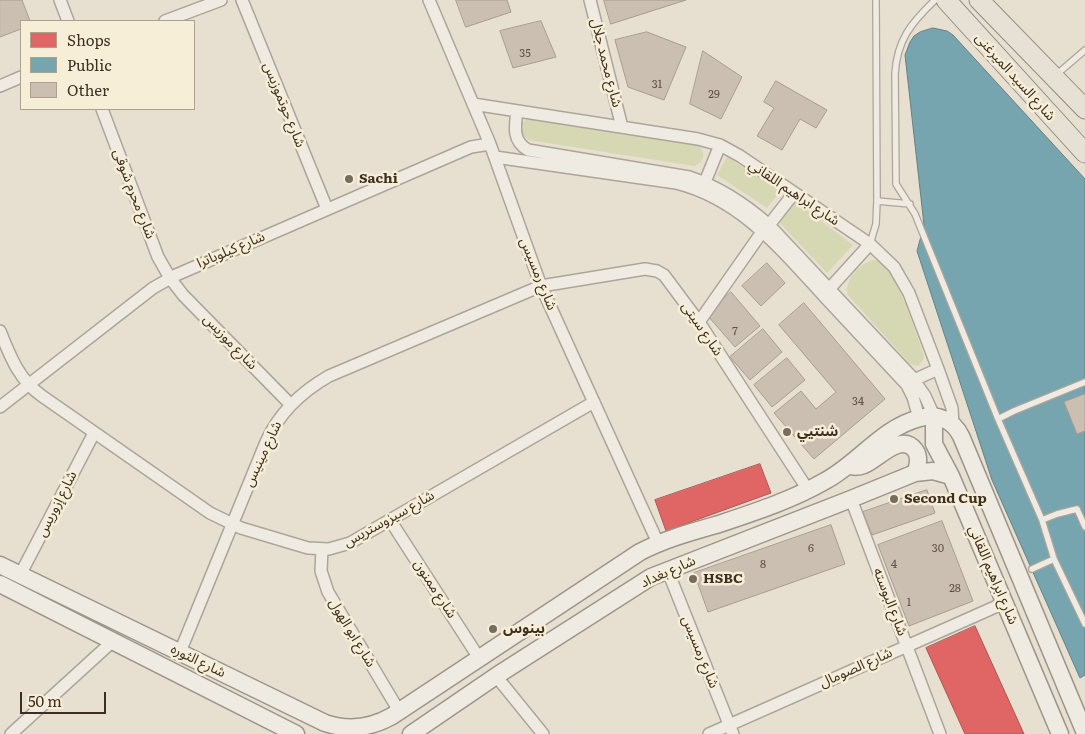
<!DOCTYPE html>
<html>
<head>
<meta charset="utf-8">
<style>
  body { margin:0 }
  #map { position:relative; width:1085px; height:734px; overflow:hidden; background:#e7e0d1; font-family:Literata,serif }
  canvas { display:block }
  .legend { position:absolute; left:20px; top:20px; width:175px; height:90px; box-sizing:border-box; background:#f7eed8; border:1px solid #ada18e; margin:0; padding:6px 9px; list-style:none; font-size:15px; color:#3d2e20 }
  .legend li { display:flex; align-items:center; gap:10px; height:25px }
  .legend b { width:25px; border:1px solid #ada18e }
  .scale { position:absolute; left:20px; top:692px; width:86px; height:22px; box-sizing:border-box; border:2px solid #3d2e20; border-top:0; padding-left:6px; font-size:15px; line-height:18px; white-space:nowrap; color:#3d2e20; -webkit-text-stroke:4px #f7eed8; paint-order:stroke }
</style>
</head>
<body>
<div id="map">
<canvas width="1085" height="734"></canvas>
<ul class="legend">
<li><b style="height:14px;background:#e06666"></b>Shops</li>
<li><b style="height:14px;background:#76a5af"></b>Public</li>
<li><b style="height:14px;background:#cbbfb2"></b>Other</li>
</ul>
<div class="scale">50 m</div>
</div>
<script>
const context = document.querySelector('canvas').getContext('2d');
context.lineJoin = 'round';
function paint(path, color) {
  context.fillStyle = color;
  context.fill(path, 'evenodd');
}
function trace(path, color, width, dash) {
  context.strokeStyle = color;
  context.lineWidth = width;
  context.lineCap = dash ? 'butt' : 'round';
  context.setLineDash(dash || []);
  context.stroke(path);
}
function drawText(font, color, halo, rows, align = 'center') {
  context.font = font + ' Literata,"Noto Sans Arabic",serif';
  context.lineWidth = 5;
  context.setLineDash([]);
  context.textBaseline = 'middle';
  context.strokeStyle = halo;
  context.fillStyle = color;
  for (const [text, x, y, turn = 0] of rows) {
    context.save();
    context.translate(x, y);
    context.rotate((+turn || 0) * Math.PI / 180);
    context.textAlign = isNaN(turn) ? turn : align;
    if (halo) context.strokeText(text, 0, 0);
    context.fillText(text, 0, 0);
    context.restore();
  }
}
const green = new Path2D(`
  M528 118 698 145C706 152 705 163 694 166L529 140 520 133 522 123Z
  M727 157 780 191 767 208 717 175Z
  M796 202 853 245 827 273 778 221Z
  M874 260C896 263 916 335 924 355L923 360 918 366 910 364 848 295C843 281 861 262 874 260Z`);
const shops = new Path2D(`
  M760 464 771 493 666 531 655 500Z
  M975 626 1024 734H965L926 648Z`);
const public = new Path2D(`
  M933 28 947 31 953 35 1085 179V675L1080 678 992 480 917 251 924 225 905 55 910 42 914 36 920 32Z`);
const building = new Path2D(`
  M0 0H22L30 21H21V29L0 37Z
  M456 0H507L511 12 466 27Z
  M604 0H686L611 24Z
  M541 21 556 57 513 68 500 31Z
  M647 32 686 47 664 100 628 87 615 40Z
  M703 51 742 77 721 119 690 104Z
  M776 81 827 110 816 128 800 119 782 150 757 136 774 108 764 102Z
  M767 263 785 283 761 306 742 286Z
  M731 292 760 326 735 347 707 315Z
  M804 303 885 399 814 459 774 413 801 391 816 409 836 392 779 325Z
  M763 329 782 352 750 380 730 357Z
  M787 358 805 380 772 407 754 385Z
  M1085 394V431L1077 434 1064 402Z
  M927 490 935 513 872 535 863 512Z
  M942 521 973 601 909 626 878 545Z
  M831 525 845 564 708 612 694 573Z`);
const service = new Path2D(`
  M935 0C911 23 897 40 895 74L896 184 915 214 998 419
  M1056 75 1085 50
  M877 201 910 204
  M870 244 876 224 877 201 876 0
  M1085 382 1014 411 998 419 1042 520 1057 514 1077 509 1085 527
  M1042 520 1054 559
  M1032 569 1054 559 1085 624`);
const minor = new Path2D(`
  M60 0 68 21
  M242 0 327 209
  M429 0 490 144 541 286 658 543
  M590 0 622 127
  M165 21 221 0
  M0 86 21 77
  M473 104 698 139 720 145 740 156 870 244 894 267 909 293 938 369 952 408 953 425
  M102 109 158 257 170 278 183 295 291 405
  M517 111C515 126 512 141 528 150L689 177C720 187 745 204 769 225L911 376 925 396 934 416
  M495 157 676 183C740 199 780 248 823 295 851 325 879 355 907 385L913 397 919 418
  M705 182 720 145
  M769 225 794 193
  M830 288 870 244
  M699 322 762 232
  M0 331C10 356 19 380 42 396L210 513 241 528 308 548 329 549 350 543 594 402
  M914 380 938 369
  M0 407 153 288 176 275 471 147 490 144
  M851 499 940 734
  M390 520 479 658
  M322 549 321 571 328 592 399 711
  M667 569 733 734
  M20 575 94 433
  M180 652 266 442C279 413 301 392 329 376L541 286 645 269 657 271 664 275 699 322 808 490
  M496 676 543 734
  M11 734 113 641
  M709 734 1004 603`);
const secondary = new Path2D(`
  M934 416V444L951 476 1060 734
  M849 466C854 467 859 467 864 465 878 459 901 432 915 450 920 457 918 466 915 473
  M0 565 325 723C349 731 371 728 392 716L640 552C665 539 691 532 719 524 755 512 792 500 825 481 859 463 881 428 920 418 937 413 953 420 961 436L1085 733
  M0 584 296 734
  M411 734 496 676 651 577 851 499 915 473 933 471 951 476`);
const primary = new Path2D(`
  M946 0 1085 153
  M979 0 1085 109`);
const markers = [
  [349,179,5,"#786c5e"],
  [787,432,5,"#786c5e"],
  [894,499,5,"#786c5e"],
  [693,579,5,"#786c5e"],
  [493,629,5,"#786c5e"]
];
const numberNames = [
  ["35",525,54],
  ["31",657,85],
  ["29",714,95],
  ["7",735,332],
  ["34",858,402],
  ["6",811,549],
  ["30",938,549],
  ["8",763,565],
  ["4",894,565],
  ["28",955,589],
  ["1",909,603]
];
const streetNames = [
  ["شارع محمد جلال",606,63,76],
  ["شارع السيد الميرغنى",1015,77,48],
  ["شارع حوتموزيس",284,105,68],
  ["شارع ابراهيم اللقاني",794,193,34],
  ["شارع محرم شوقى",134,194,69],
  ["شارع كيلوباترا",231,250,-23],
  ["شارع رمسيس",538,274,68],
  ["شارع سيتى",702,329,56],
  ["شارع موزيس",230,342,46],
  ["شارع مينيس",263,454,-65],
  ["شارع إزوريس",57,504,-63],
  ["شارع سيزوستريس",389,519,-29],
  ["شارع بغداد",668,572,-24],
  ["شارع ابراهيم اللقاني",993,575,67],
  ["شارع ممنون",435,589,57],
  ["شارع البوسته",890,602,69],
  ["شارع ابو الهول",352,633,59],
  ["شارع رمسيس",700,652,68],
  ["شارع الثوره",198,661,26],
  ["شارع الصومال",856,668,-24]
];
const poiNames = [
  ["Sachi",359,179],
  ["شنتيي",797,432],
  ["Second Cup",904,499],
  ["HSBC",703,579],
  ["بينوس",503,629]
];
paint(green, '#d6d7b3');
paint(shops, '#e06666');
trace(shops, '#af5551', 1);
paint(public, '#76a5af');
trace(public, '#658184', 1);
paint(building, '#cbbfb2');
trace(building, '#a89c90', 1);
trace(service, '#ada599', 8);
trace(minor, '#ada599', 14);
trace(secondary, '#9c958a', 19);
trace(primary, '#928b80', 21);
trace(service, '#efebe3', 5.5);
trace(minor, '#efebe3', 11);
trace(secondary, '#efebe3', 16);
trace(primary, '#e6e1d4', 19);
for (const [x, y, r, color] of markers) {
  const dot = new Path2D();
  dot.arc(x, y, r, 0, 2 * Math.PI);
  context.fillStyle = color;
  context.fill(dot);
  trace(dot, '#f7eed8', 2);
}
drawText('11px', '#605244', null, numberNames);
drawText('14px', '#3d2e20', '#f7eed8', streetNames);
drawText('bold 14px', '#3d2e20', '#f7eed8', poiNames, 'left');
</script>
</body>
</html>
